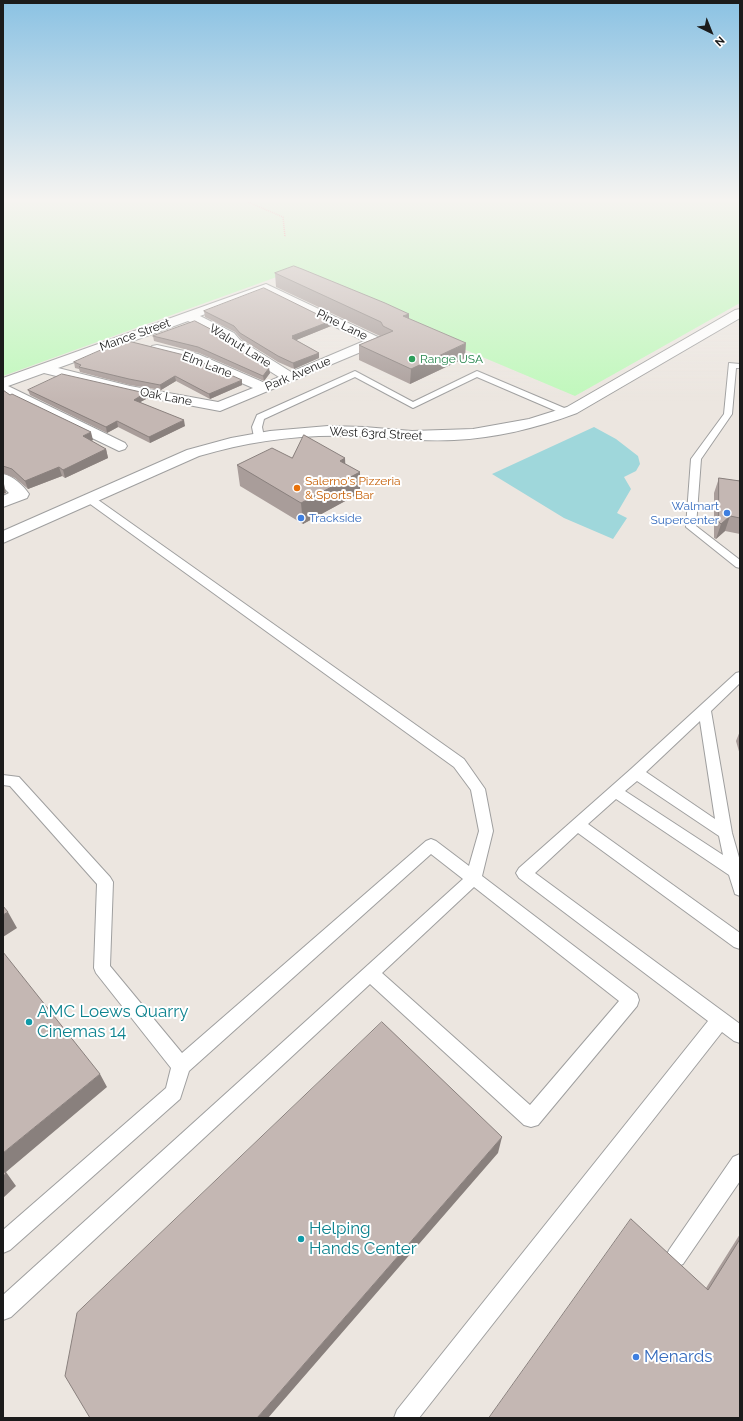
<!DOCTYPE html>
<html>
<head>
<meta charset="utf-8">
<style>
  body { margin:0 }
  #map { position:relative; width:743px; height:1421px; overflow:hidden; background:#ece6e0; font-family:Raleway,sans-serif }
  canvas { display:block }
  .frame { position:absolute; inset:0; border:4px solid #1b1b1b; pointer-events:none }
  .north { position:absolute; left:691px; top:12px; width:40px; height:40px; -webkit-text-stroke:3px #fff; paint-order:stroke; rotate:137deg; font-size:11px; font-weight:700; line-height:16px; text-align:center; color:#1b1b1b }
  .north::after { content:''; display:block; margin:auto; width:14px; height:18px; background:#1b1b1b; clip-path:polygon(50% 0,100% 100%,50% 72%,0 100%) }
</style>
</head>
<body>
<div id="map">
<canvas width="743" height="1421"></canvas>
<div class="frame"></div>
<div class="north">N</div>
</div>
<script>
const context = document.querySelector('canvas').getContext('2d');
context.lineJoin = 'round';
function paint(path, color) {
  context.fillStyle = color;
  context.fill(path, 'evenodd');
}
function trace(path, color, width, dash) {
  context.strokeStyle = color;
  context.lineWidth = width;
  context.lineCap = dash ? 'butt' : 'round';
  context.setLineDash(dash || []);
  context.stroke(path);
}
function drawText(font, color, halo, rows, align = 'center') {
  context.font = font + ' Raleway,sans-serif';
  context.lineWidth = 4;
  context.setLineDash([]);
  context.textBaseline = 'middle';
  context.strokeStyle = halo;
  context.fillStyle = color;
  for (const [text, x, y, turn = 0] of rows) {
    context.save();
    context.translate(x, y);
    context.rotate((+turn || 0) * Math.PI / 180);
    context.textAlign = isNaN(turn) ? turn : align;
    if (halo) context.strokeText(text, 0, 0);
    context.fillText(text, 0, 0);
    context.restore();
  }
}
const park = new Path2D(`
  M3 202H740V303L575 396 285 274 3 376Z`);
const water = new Path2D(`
  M594 427 616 439 638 456 640 464 636 471 624 477 631 489 617 513 627 518 613 539 564 518 492 474Z`);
const path = new Path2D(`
  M248 202 283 217 285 237`);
const service = new Path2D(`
  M729 363 740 364V368H736L732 414 701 459 696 526 740 560V568L736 567 686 527 691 459 724 414Z
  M355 371 413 402 477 371 569 410 570 412 569 414H563L477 377 413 408 355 377 264 419 262 427 264 437 259 440 254 437 252 427 257 415Z
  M90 496 94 497 464 759 485 789 493 831 482 876 637 994 639 1000 637 1006 538 1125 531 1127 524 1125 370 984 11 1317 3 1320V1295L463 879 431 854 189 1071 180 1099 10 1250 3 1253V1230L166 1088 171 1068 96 973 94 968 97 884 10 786 3 785V775L19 777 110 877 113 882 110 966 182 1053 426 841 431 839 436 841 469 866 479 831 471 790 454 767 86 501 85 499ZM474 887 619 1001 530 1105 382 973Z
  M740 672V683L711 711 732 833 740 861V896L735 894 729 875 616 799 588 824 740 933V949L734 947 578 833 535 873 740 1024V1043L734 1041 722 1032 419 1418H394L397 1410 708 1021 519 878 516 873 519 868 631 769 736 673ZM700 721 715 819 646 772ZM637 781 719 836 723 855 625 791Z
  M740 1154V1181L683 1264 676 1267 669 1264 666 1257 669 1250 733 1157Z`);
const minor = new Path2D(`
  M266 284 380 338 382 341 380 344 220 411 130 394 44 373 8 386 125 443 127 446 125 449 119 451 3 395V378ZM265 292 364 341 291 372 240 340 234 333 200 316ZM188 321 224 339 230 346 279 377 265 383 198 354 157 345 152 346 150 349 152 352 189 360 253 388 218 402 130 386 58 368Z
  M740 309V318L577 413C537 428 496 438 454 440 420 442 387 437 354 436 301 434 249 441 199 456L3 543V531L187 450 231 438 270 431 328 426 364 427 412 431 473 429 529 419 567 407 735 310Z
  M3 474C13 476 24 486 29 494L27 498 3 507V496L9 493 3 487Z`);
const wall = new Path2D(`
  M275 273 409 319 465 358 410 384 359 360V345L380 336 276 287Z
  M204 311 331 321V326L296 340 319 353V358L294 369 278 362 241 339 235 332 205 317Z
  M153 336 229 342 270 373 264 381 199 353 154 341Z
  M74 362 242 385 210 399 176 381 161 390 130 385 80 372 79 369 75 368Z
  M3 390 10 395 93 440 91 441 106 449 108 458 65 478 62 476 28 489 15 478 3 473Z
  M28 390 146 399 140 402 185 426 150 443 118 427 107 433 30 395Z
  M292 458H345V464L360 472V493L303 524 240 486 237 465Z
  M719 478 740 481V534L725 531 716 539 714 538V493Z
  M740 731V755L736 741Z
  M740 1234V1418L706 1288Z`);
const shadedWall = new Path2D(`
  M409 314V329L403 316Z
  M331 321V326L294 341 292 344V336Z
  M466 343 465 358 410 384 411 369Z
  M319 353V358L294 369 293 363Z
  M269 368 270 373 264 381 263 376Z
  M175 376 176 381 161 390 160 385Z
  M242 380V385L210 399 209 394Z
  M145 393 146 399 135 405 134 400Z
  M184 420 185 426 150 443 149 437Z
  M117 421 118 427 107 433 106 427Z
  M91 432 93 440 85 444 83 436Z
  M106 449 108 458 65 478 63 470Z
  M345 458 346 479 340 461Z
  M59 467 62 476 28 489 25 481Z
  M360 472V493L303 524 301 503Z
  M4 484 6 493 3 494V485Z
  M730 516 725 531 716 539 721 524Z
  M8 912 17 928 3 937V915Z
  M100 1074 107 1087 6 1172 16 1186 3 1198V1153Z
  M502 1137 498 1153 268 1418H257Z`);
const building = new Path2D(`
  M294 266 302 269 385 303 409 314 403 316 466 343 411 369 359 345 393 331 383 326 381 322 275 273Z
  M264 288 331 321 292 336 294 337 292 338 319 353 293 363 278 356 240 333 234 326 204 311Z
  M195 321 222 335 229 342 269 368 263 376 198 347 153 336Z
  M124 340 188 356 242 380 209 394 175 376 160 385 129 379 79 367 81 365 74 362Z
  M62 374 145 393 134 400 184 420 149 437 117 421 106 427 28 390Z
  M3 390 10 395 12 394 91 432 83 436 106 449 63 470 59 467 25 481 12 469 3 466Z
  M304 435 345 458 340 461 360 472 301 503 237 465 272 448 292 458Z
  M719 478 740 481V518L730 516 721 524 719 522Z
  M3 906 8 912 3 915Z
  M3 952 100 1074 3 1153Z
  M382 1022 502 1137 257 1418H90L65 1376 77 1313Z
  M3 1170 6 1174 3 1176Z
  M631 1219 708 1290 740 1239V1418H489Z`);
const markers = [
  [412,359,4,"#2e9e5b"],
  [297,488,4,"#e8710a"],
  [727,513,4,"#3f7fe0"],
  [301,518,4,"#3f7fe0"],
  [29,1022,4,"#0f9aa8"],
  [301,1239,4,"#0f9aa8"],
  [636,1357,4,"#3f7fe0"]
];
const farStreetnames = [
  ["Pine Lane",342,325,26],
  ["Mance Street",135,335,-20],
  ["Walnut Lane",240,346,32],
  ["Elm Lane",207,365,21],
  ["Park Avenue",298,374,-23],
  ["Oak Lane",166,397,11],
  ["West 63rd Street",376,434,3]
];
const farLeisurenames = [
  ["Range USA",420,359]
];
const farFoodnames = [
  ["Salerno's Pizzeria",305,481],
  ["& Sports Bar",305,495]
];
const farShopnames = [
  ["Walmart",719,506],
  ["Supercenter",719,520],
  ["Trackside",309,518,"left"]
];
const nearCulturenames = [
  ["AMC Loews Quarry",37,1012],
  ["Cinemas 14",37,1032],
  ["Helping",309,1229],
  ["Hands Center",309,1249]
];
const nearShopnames = [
  ["Menards",644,1357]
];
paint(park, '#bff8bb');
paint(water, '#9fd7db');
trace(service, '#9f9f9f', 2);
trace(minor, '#9f9f9f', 2);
trace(path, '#f9646d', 1.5, [1, 1]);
paint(service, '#fff');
paint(minor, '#fff');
paint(wall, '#a99d9a');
paint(shadedWall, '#89807d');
paint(building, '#c4b7b3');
trace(building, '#89807d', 1);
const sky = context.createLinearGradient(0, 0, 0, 401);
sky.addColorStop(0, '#8bc2e3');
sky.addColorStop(0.5, '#f6f4f1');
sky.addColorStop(1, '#f6f4f100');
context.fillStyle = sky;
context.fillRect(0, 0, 743, 401);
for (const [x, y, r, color] of markers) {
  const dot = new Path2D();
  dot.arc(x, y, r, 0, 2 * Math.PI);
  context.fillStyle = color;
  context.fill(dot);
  trace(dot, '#fff', 1.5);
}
drawText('12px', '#1b1b1b', '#fff', farStreetnames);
drawText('12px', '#27864d', '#fff', farLeisurenames, 'left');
drawText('12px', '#c56008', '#fff', farFoodnames, 'left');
drawText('12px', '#366cbe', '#fff', farShopnames, 'right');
drawText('17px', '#0d838f', '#fff', nearCulturenames, 'left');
drawText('17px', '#366cbe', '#fff', nearShopnames, 'left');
</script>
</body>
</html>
